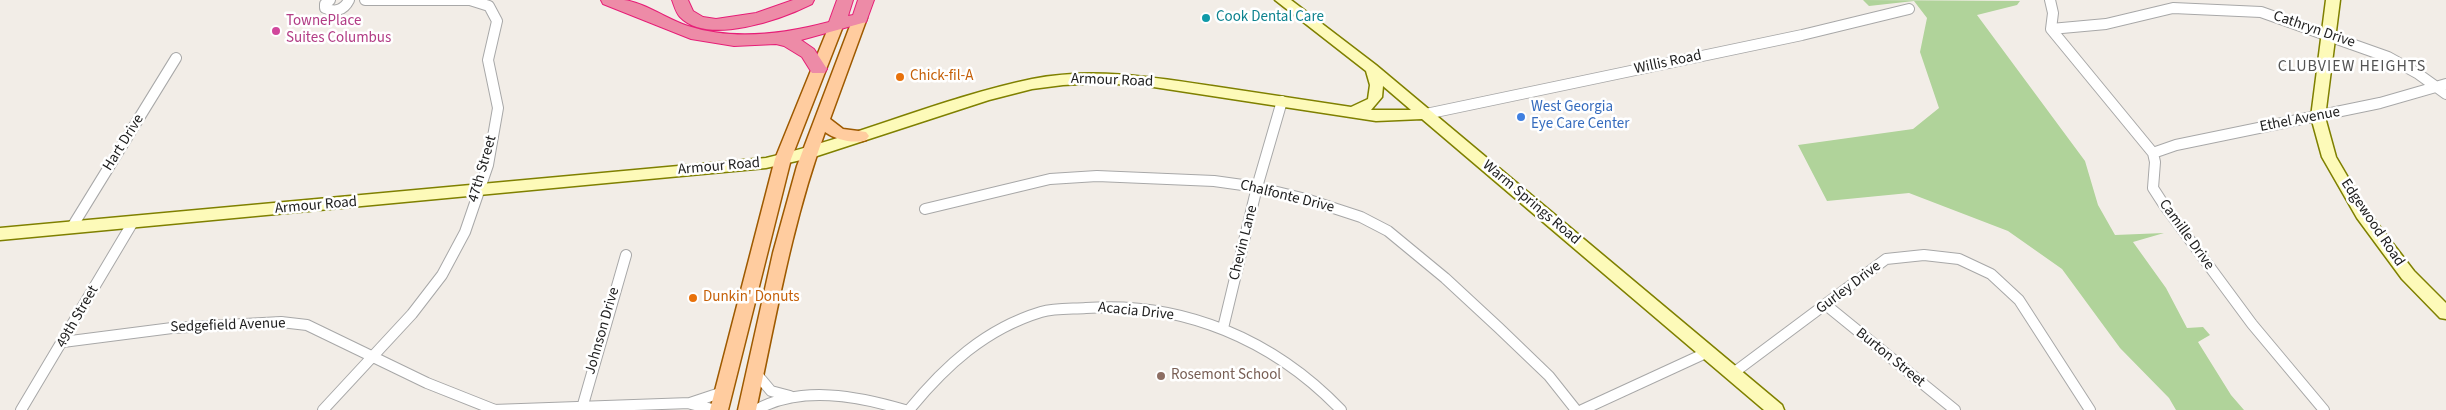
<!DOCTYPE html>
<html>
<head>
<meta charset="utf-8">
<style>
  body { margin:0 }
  canvas { display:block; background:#f2ede7 }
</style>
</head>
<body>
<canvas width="2446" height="410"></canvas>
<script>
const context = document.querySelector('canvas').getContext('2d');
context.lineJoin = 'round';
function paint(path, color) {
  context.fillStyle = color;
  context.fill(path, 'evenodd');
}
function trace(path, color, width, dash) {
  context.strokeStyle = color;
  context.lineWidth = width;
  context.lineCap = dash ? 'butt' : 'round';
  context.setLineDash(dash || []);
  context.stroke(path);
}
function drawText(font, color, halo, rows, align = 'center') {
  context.font = font + ' "Source Sans 3",sans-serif';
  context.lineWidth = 5;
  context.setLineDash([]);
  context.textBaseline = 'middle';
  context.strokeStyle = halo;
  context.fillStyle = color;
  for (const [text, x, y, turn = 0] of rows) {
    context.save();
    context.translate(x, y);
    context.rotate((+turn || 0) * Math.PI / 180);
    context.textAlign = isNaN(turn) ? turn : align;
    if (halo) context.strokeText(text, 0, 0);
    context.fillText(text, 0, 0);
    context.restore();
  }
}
const forest = new Path2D(`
  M1863 0 2020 1 2017 5 1977 15 2085 161 2098 205 2115 235 2164 233 2133 242 2166 288 2187 328 2203 327 2210 335 2198 342 2231 395 2244 410H2176L2169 398 2120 348 2062 269 2008 231 1909 193 1827 201 1798 145 1913 129 1939 108 1920 52 1927 18 1914 1 1869 6Z`);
const street = new Path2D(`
  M330 0 325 4V8C335 13 344 10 349 0
  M2050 0 2053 13 2051 29 2153 153 2155 162 2153 188 2164 205 2252 324 2324 410
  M2051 29 2106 24 2173 8 2261 12 2388 57 2417 73 2446 94
  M1426 114 1802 35 1909 9
  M2153 153 2176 145 2380 103 2446 84
  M925 209 1050 179 1097 176 1214 181 1257 187 1306 199 1361 217 1388 231 1445 278 1499 328 1549 376 1576 410
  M72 227 176 58
  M1826 305 1955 410
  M1223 328 1257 187 1282 101
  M63 342 172 328 281 322 307 325 427 383 495 410
  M755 372 771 391 790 396
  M1732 374 1886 259 1924 255 1959 259 1991 274 2019 300 2090 410
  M691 404 717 410
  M582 408 626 255
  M21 410 133 222
  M323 410 412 314 442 275 465 232 488 165 498 108 488 60 497 21 489 6 470 0H365
  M493 410 690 403 723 392
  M756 410C801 385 858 396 905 410
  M909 410C945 366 985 329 1041 312 1055 308 1071 309 1086 308 1183 301 1274 340 1341 410
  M1582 410 1708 352`);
const secondary = new Path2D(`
  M1275 0H1291L1376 65 1782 405 1784 410H1764L1422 119 1376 121 1147 86 1100 83 1063 85 1032 89 989 100 814 157 766 168 0 240V228L766 158C856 137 941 98 1032 79 1092 67 1153 77 1212 86 1259 93 1305 100 1351 107L1368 99 1370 85 1366 71ZM1383 86 1411 110H1371L1382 97Z
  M2326 0H2340L2325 117 2336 157 2367 210 2414 271 2446 303V319L2440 318 2402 279 2357 218 2322 157 2311 117Z`);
const primary = new Path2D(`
  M860 13 867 18 830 119 843 129 866 132 869 136 866 140C854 144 836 140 825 132 792 222 776 317 756 410H738L773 253 797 166 853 18Z
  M836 21 843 26 791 159 728 410H710L775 159 829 26Z`);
const highway = new Path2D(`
  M601 0C608 0 617 0 624 0 643 2 669 20 688 26 734 41 784 34 829 22L837 0H853L848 16 853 15 858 0H874L866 22 801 40 814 49 827 69 824 73H812L802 57 784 46 776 44 734 46 691 39 603 4Z
  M672 0H688L693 11 703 17 716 19 756 13 793 0H814L812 4C782 19 708 46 680 17 676 13 674 5 672 0Z`);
const markers = [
  [1206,18,5,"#0f9aa8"],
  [276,31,5,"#d1479c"],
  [900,77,5,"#e8710a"],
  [1521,117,5,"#3f7fe0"],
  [693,298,5,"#e8710a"],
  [1161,376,5,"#8d6e63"]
];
const cultureNames = [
  ["Cook Dental Care",1216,18]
];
const hotelNames = [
  ["TownePlace",286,22],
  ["Suites Columbus",286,39]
];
const streetNames = [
  ["Cathryn Drive",2314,30,19],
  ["Willis Road",1668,63,-12],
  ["Armour Road",1112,81,2],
  ["Ethel Avenue",2300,120,-11],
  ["Hart Drive",124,143,-58],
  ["Armour Road",719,167,-5],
  ["47th Street",483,169,-74],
  ["Chalfonte Drive",1287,197,14],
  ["Warm Springs Road",1531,203,40],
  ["Armour Road",316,206,-5],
  ["Edgewood Road",2372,223,56],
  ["Camille Drive",2186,235,54],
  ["Chevin Lane",1244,243,-76],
  ["Gurley Drive",1849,288,-37],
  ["Acacia Drive",1136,312,6],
  ["49th Street",78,317,-60],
  ["Sedgefield Avenue",228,326,-2],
  ["Johnson Drive",603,331,-74],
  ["Burton Street",1890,358,39]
];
const foodNames = [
  ["Chick-fil-A",910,77],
  ["Dunkin' Donuts",703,298]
];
const shopNames = [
  ["West Georgia",1531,108],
  ["Eye Care Center",1531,125]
];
const educationNames = [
  ["Rosemont School",1171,376]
];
const neighbourhoodNames = [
  ["CLUBVIEW HEIGHTS",2352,67]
];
paint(forest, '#b0d39a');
trace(street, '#a8a8a8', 12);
trace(secondary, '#7f8000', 3);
trace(primary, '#9e5a00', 3);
trace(highway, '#e61e77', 2);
trace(street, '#fff', 10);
paint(secondary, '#fdfab9');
paint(primary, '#ffcc9f');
paint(highway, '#ed8ba7');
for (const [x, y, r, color] of markers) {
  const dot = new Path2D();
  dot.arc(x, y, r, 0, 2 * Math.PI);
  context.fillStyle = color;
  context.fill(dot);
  trace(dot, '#fff', 2);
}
drawText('15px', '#0d838f', '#fff', cultureNames, 'left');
drawText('15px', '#b23c85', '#fff', hotelNames, 'left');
drawText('15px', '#212121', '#fff', streetNames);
drawText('15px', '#c56008', '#fff', foodNames, 'left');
drawText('15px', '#366cbe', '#fff', shopNames, 'left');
drawText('15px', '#785e54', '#fff', educationNames, 'left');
context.letterSpacing = '1px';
drawText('16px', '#545454', '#fff', neighbourhoodNames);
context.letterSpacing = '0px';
</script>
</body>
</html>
